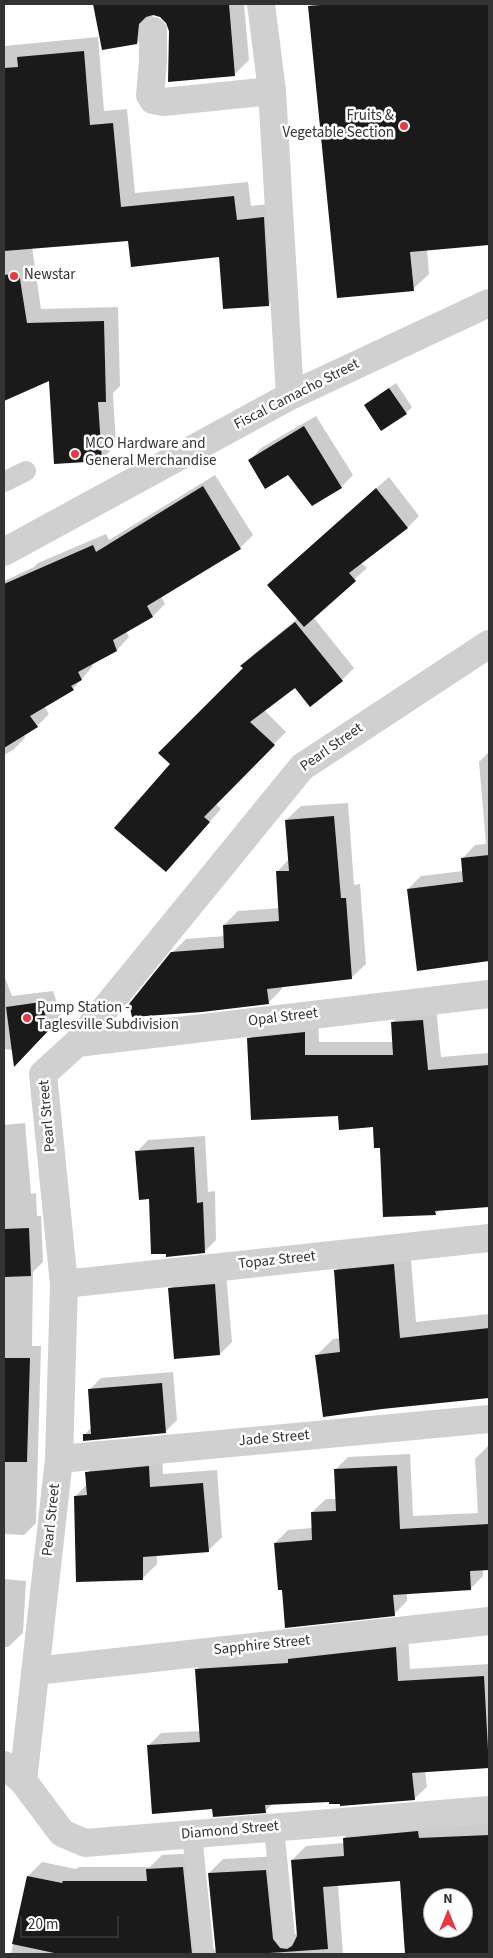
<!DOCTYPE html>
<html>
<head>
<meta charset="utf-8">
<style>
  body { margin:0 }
  #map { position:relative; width:493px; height:1958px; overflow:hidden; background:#fff; font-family:"Source Sans 3",sans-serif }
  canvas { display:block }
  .frame { position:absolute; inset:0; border:5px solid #333; pointer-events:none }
  .north { position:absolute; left:423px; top:1888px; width:50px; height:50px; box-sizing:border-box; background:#fff; border:1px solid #adadad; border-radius:50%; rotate:0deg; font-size:14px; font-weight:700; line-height:20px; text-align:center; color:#333 }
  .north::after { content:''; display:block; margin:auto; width:18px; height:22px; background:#e63946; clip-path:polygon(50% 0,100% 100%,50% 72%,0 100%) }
  .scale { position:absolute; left:20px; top:1916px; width:99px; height:22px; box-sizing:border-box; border:2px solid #333; border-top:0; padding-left:6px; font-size:15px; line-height:18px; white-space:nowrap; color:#333; -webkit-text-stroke:4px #fff; paint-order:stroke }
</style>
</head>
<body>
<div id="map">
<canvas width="493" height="1958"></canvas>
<div class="frame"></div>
<div class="north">N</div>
<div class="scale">20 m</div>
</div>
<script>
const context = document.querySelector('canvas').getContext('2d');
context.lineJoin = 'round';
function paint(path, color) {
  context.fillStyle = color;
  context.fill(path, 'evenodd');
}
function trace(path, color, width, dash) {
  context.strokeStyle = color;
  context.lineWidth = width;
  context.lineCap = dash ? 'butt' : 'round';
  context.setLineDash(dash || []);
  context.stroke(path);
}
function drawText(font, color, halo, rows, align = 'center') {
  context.font = font + ' "Source Sans 3",sans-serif';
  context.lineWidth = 5;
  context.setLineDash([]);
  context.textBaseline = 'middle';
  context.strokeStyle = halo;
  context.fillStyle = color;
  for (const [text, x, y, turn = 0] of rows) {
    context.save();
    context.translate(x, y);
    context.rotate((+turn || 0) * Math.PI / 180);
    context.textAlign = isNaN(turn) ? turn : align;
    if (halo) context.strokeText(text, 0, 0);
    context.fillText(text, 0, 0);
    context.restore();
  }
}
const shadow = new Path2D(`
  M94 4H244L249 60 235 74 170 30 167 22 161 16 153 14 152 28 137 43 103 49Z
  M312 4H489V243L427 249 429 274 413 289 309 7Z
  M98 37 104 111 127 109 135 193 248 182 251 206 278 203 283 290 268 305 220 256 129 239 32 247 41 309 118 307 120 386 113 393 116 445 101 460 50 379 4 400V46Z
  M396 383 412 407 406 413 365 405Z
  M316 416 353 475 341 487 312 504 288 474 250 460 261 448Z
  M215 475 253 535 240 548 161 596 165 604 153 616 126 631 129 637 117 650 91 663 93 666 73 689 44 706 49 714 37 726 24 734 25 738 13 750 4 755V581L34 567 38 563 106 534 109 540Z
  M389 477 419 516 407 528 361 563 367 568 313 617 354 668 342 680 295 686 264 710 286 732 215 803 221 809 166 871 171 764 244 668 242 666 255 653 298 618 280 574Z
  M489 752V960L418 969 408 889 421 876 463 871 462 859 475 845 486 844 479 762Z
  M348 803 354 885 360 884 366 964 351 978 282 986V989L268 1003 172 953 186 939 225 936 224 925 238 911 280 908 277 872 289 859 286 820 301 806Z
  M4 975 12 996 53 991 61 1016 27 1052 4 1049Z
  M436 1007 441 1057 489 1053V1206L440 1209 435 1214 381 1147 374 1126 339 1115 249 1039 262 1025 318 1019 319 1042H393L392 1023 406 1009Z
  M4 1121V1125L25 1123 31 1194 36 1193 37 1216H41L43 1262 33 1272 32 1346H41L36 1523 24 1535 4 1534Z
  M205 1136 208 1192 215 1191 216 1240 204 1252 167 1253 137 1152 148 1140Z
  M410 1248 416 1322 489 1314V1396L450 1399 316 1356 333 1339 340 1338 335 1271 352 1254Z
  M226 1273 232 1342 220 1354 170 1289 181 1277Z
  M173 1372 177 1420 165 1432 84 1435 92 1427 89 1390 101 1378Z
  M488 1446 489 1569H483V1576L470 1589 407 1593V1601L394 1614 283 1588 275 1543 288 1530 313 1528 312 1512 326 1499H337L335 1470 348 1457 410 1454 413 1516 478 1513 475 1459Z
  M162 1453 163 1474 217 1470 222 1537 208 1551 157 1555V1564L143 1578 76 1496 87 1484V1473L101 1459Z
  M4 1579 26 1581 23 1633 8 1647H4V1652Z
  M408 1635 410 1669 489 1664V1767L425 1771 427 1787 414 1799 274 1803 265 1811 213 1808 148 1746 161 1733 200 1731 196 1670 209 1657Z
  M489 1822V1954H406L401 1880 338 1885 343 1954H11L28 1876 42 1862 76 1869 79 1867H150L162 1855 197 1853 209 1947 217 1951 209 1873 223 1859 280 1856 294 1934H298L292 1860 306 1846 344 1843V1838L358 1824ZM433 1898H463V1928H433Z`);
const building = new Path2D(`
  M93 4H229L235 76 168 82 169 31 166 23 160 17 153 15 146 17 139 24 137 44 102 50Z
  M333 4H489V245L410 252 414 291 337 298 308 6Z
  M84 51 90 125 113 123 121 207 234 196 237 220 264 217 269 306 223 309 219 257 131 267 128 241 4 251V68L18 67 17 57Z
  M19 273 27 323 104 321 106 402H98L102 461 54 464 49 381 4 401V275Z
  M389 388 407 414 381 431 364 405Z
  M304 426 342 488 312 506 288 475 265 489 248 460Z
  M203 486 241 549 147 606 153 617 113 640 117 651 78 672 82 680 71 686 74 690 30 716 38 727 4 748V584L93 545 96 552Z
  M376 488 408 528 349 573 356 581 304 627 267 585Z
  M295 622 343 681 310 707 295 688 250 722 275 745 204 817 210 822 166 872 114 828 170 764 158 753 243 668 240 666Z
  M334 816 341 898H346L352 979 267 989 269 1004 202 1012 132 1017 129 1004 171 952 224 948 223 925 279 921 276 871H289L285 820Z
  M489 855V961L417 971 407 889 463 882 461 858Z
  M41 1002 50 1029 14 1067 6 1007Z
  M423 1020 428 1070 489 1065V1207L435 1211 436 1215 383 1217 380 1148H374L373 1127 339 1130 338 1116 251 1120 247 1038 305 1032V1055H393L391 1022Z
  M194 1147 197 1203 203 1202 205 1253 166 1257V1254H151L149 1199 139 1200 135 1151Z
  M29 1228 31 1276 4 1277V1229Z
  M394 1264 400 1338 489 1328V1398L382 1409 323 1417 315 1355 340 1352 334 1270Z
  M215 1284 220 1355 174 1359 168 1288Z
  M4 1358H30L27 1462H4Z
  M162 1383 166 1433 83 1441V1434H91L88 1389Z
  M149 1466 150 1487 203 1483 209 1552 143 1557V1580L76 1582 74 1496 87 1495 85 1472Z
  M397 1466 400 1529 489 1524V1570L470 1571 471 1590 393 1595 395 1616 285 1628 282 1590H278L274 1543 312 1540 311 1512 336 1511 334 1469Z
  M396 1647 398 1681 484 1676 489 1768 412 1773 415 1800 340 1806V1804H329V1802L265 1805 266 1813 213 1817 212 1809 152 1814 147 1745 200 1742 195 1669 288 1663V1659Z
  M418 1831 419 1838 489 1835V1954H405L400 1881 323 1887 328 1949 255 1954H216L208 1873 266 1870 273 1939 280 1948 287 1949 292 1946 297 1936 291 1860 344 1856 343 1838ZM433 1898H463V1928H433Z
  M183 1867 192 1954H59L12 1944 27 1876 62 1883 63 1881H147L146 1869Z`);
const service = new Path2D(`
  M4 482 26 471
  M274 1828 285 1937
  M192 1834 204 1954`);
const minor = new Path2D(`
  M153 31V61L150 95 153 100 163 102 272 91
  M77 1043 489 994
  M64 1284 489 1238
  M59 1459 489 1419
  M35 1671 489 1621
  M4 1765 23 1781 62 1833 85 1843 489 1810
  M23 1781 59 1459 64 1284 43 1074 77 1043 302 767 489 644`);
const tertiary = new Path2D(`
  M261 4 272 91 290 396
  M4 552 290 396 489 303`);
const markers = [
  [404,126,5,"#e63946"],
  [14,276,5,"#e63946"],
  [75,454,5,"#e63946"],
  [27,1018,5,"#e63946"]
];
const poiNames = [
  ["Fruits &",394,117,"right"],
  ["Vegetable Section",394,134,"right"],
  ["Newstar",24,276],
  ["MCO Hardware and",85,445],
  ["General Merchandise",85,462],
  ["Pump Station -",37,1009],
  ["Taglesville Subdivision",37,1026]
];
const streetNames = [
  ["Fiscal Camacho Street",297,395,-27],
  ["Pearl Street",332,748,-35],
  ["Opal Street",283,1018,-7],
  ["Pearl Street",48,1116,-95],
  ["Topaz Street",277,1261,-6],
  ["Jade Street",274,1439,-5],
  ["Pearl Street",52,1520,-84],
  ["Sapphire Street",262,1646,-6],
  ["Diamond Street",230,1831,-5]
];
paint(shadow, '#0003');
paint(building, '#1a1a1a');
trace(service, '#d0d0d0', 20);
trace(minor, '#d0d0d0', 28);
trace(tertiary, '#d0d0d0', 28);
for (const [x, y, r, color] of markers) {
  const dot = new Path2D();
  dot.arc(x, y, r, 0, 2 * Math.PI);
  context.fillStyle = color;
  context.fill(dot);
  trace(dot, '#fff', 2);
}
drawText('15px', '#333', '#fff', poiNames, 'left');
drawText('15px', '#333', '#fff', streetNames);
</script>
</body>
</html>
